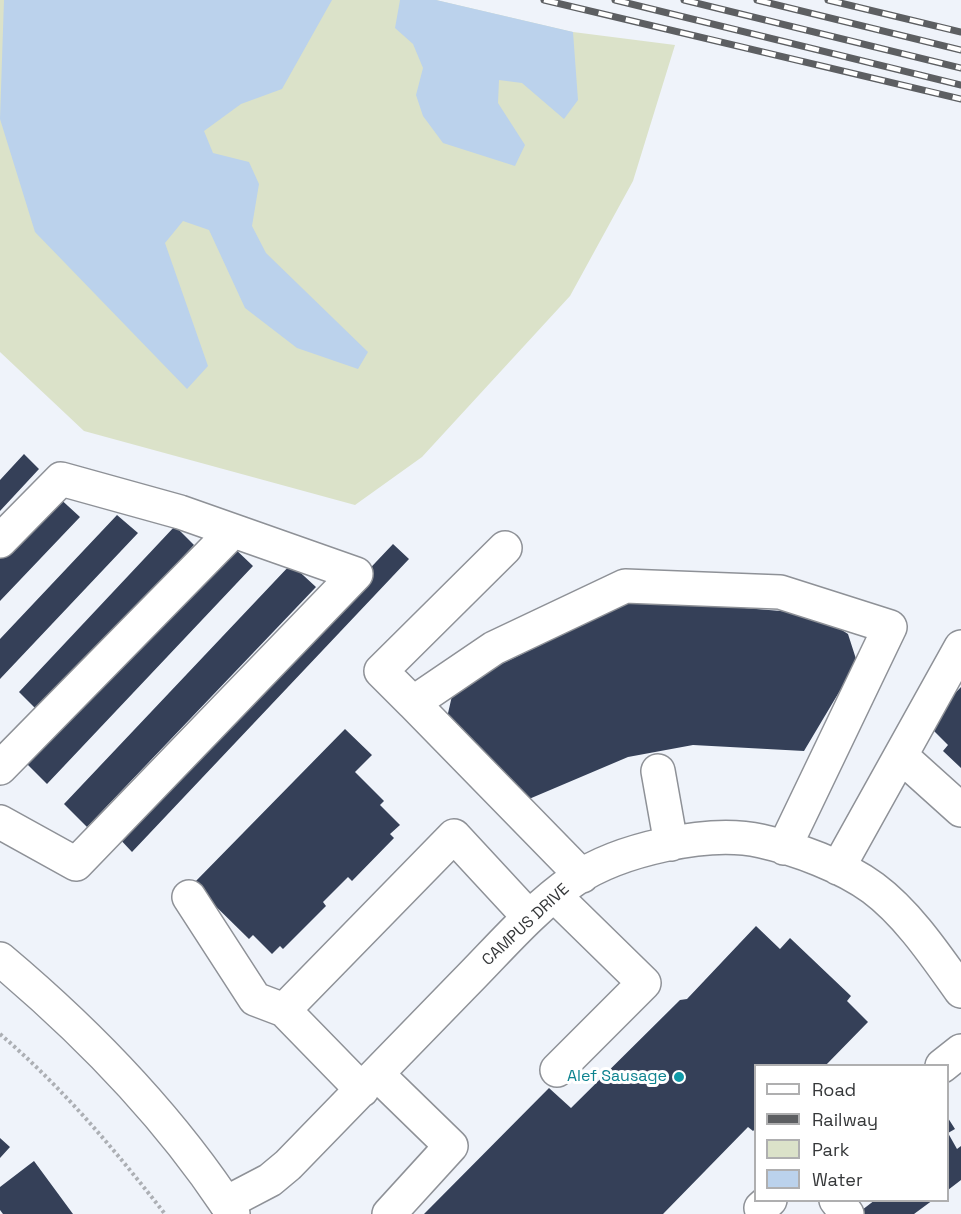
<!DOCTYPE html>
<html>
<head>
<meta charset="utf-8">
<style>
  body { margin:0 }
  #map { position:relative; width:961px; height:1214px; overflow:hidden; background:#eff3fa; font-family:"Space Grotesk",sans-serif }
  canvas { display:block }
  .legend { position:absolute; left:754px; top:1064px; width:195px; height:138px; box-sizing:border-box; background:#fff; border:2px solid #afafb0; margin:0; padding:8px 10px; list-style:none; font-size:18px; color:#36383a }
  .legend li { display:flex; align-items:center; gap:12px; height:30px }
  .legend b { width:30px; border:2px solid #afafb0 }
</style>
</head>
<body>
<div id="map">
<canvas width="961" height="1214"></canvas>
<ul class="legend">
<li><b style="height:8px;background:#fff"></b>Road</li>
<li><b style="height:8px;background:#5d5f62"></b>Railway</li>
<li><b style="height:16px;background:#dbe2c9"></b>Park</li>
<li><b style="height:16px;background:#bbd2ec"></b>Water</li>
</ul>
</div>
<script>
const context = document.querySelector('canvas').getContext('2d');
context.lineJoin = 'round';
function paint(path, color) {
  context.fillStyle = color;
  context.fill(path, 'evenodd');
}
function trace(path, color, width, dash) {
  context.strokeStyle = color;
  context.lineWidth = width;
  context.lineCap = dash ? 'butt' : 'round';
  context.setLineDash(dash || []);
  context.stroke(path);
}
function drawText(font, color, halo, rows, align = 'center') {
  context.font = font + ' "Space Grotesk",sans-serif';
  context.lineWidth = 6;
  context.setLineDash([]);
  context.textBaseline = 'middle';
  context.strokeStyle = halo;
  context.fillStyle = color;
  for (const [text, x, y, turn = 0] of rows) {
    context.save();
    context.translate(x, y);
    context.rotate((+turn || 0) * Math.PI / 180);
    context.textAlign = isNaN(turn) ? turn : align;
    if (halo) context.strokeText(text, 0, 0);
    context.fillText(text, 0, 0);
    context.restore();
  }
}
const green = new Path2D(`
  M0 0H436L573 32 675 45 633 181 570 296 422 457 355 505 84 431 0 352Z`);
const water = new Path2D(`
  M4 0H332L282 89 241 104 204 131 213 153 249 162 259 184 252 226 266 253 368 352 358 369 297 348 245 308 209 230 183 221 165 243 208 366 187 389 35 232 0 119Z
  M400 0H436L573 32 578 100 564 119 522 83 499 80 498 103 525 145 515 166 443 143 423 116 416 95 423 68 413 44 395 28Z`);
const building = new Path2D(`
  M24 454 39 469 0 511V480Z
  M56 495 80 517 0 601V554Z
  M117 515 138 533 0 679V639Z
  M175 526 194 545 38 711 19 692Z
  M393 544 409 559 132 852 117 836Z
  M232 546 253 566 47 784 27 764Z
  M291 564 316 587 87 827 64 804Z
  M636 599 817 614 848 634 857 662 804 751 693 745 628 757 529 799 446 722 454 687Z
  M961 687V768L943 751 948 745 926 723Z
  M345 729 372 755 355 772 384 801 380 805 400 825 390 834 394 838 352 881 348 877 323 902 326 906 283 949 280 946 272 954 253 935 249 939 193 884Z
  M756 926 780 949 790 938 851 996 847 1001 868 1022 825 1066H756V1128L753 1131 748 1127 663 1214H424L549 1088 571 1108 680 1000 687 999Z
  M948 1118 955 1129 948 1133 957 1149 961 1146V1180L948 1190Z
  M0 1138 10 1147 0 1158Z
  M34 1161 73 1214H3L0 1210V1187Z
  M875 1200H933L914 1214H865L862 1210Z`);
const path = new Path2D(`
  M0 1034C62 1087 115 1150 165 1214`);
const minor = new Path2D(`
  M0 541 61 479 180 512 356 574 76 864 0 822
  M413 703 381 671 505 548
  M901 756 961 810
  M0 768 233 531
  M658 771 671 844
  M838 868 961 647
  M582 876 413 703 494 648 625 586 780 592 890 627 784 848
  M555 896 644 983 557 1070
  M189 897 255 999 284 1010
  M942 1066 961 1051
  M377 1074 451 1146 389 1214
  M362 1090 284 1010 454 836 529 917
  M836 1200 847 1214
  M226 1203 270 1180 288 1165C346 1105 404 1046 462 986 498 950 532 909 574 880 618 850 708 829 761 841 797 849 843 866 873 888 908 914 936 956 961 991
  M761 1208 770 1200`);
const major = new Path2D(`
  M0 959C88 1033 170 1117 233 1214`);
const rail = new Path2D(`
  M544 0 961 99
  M615 0 961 85
  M684 0 961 68
  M757 0 961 50
  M828 0 961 32`);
const markers = [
  [679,1077,6,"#0f9aa8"]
];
const streetNames = [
  ["CAMPUS DRIVE",526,925,-43]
];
const cultureNames = [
  ["Alef Sausage",667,1077]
];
paint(green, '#dbe2c9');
paint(water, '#bbd2ec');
paint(building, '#354058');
trace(minor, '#8e9197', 36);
trace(major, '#8e9197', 36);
trace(path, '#acafb4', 4, [3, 3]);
trace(minor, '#fff', 33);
trace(major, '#fff', 33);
trace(rail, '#5d5f62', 7);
trace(rail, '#fff', 4.5, [14]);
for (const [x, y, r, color] of markers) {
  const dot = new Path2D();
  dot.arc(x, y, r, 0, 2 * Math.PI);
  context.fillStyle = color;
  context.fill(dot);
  trace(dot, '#fff', 2);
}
drawText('16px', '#36383a', '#fff', streetNames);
drawText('16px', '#0d838f', '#fff', cultureNames, 'right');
</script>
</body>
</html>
